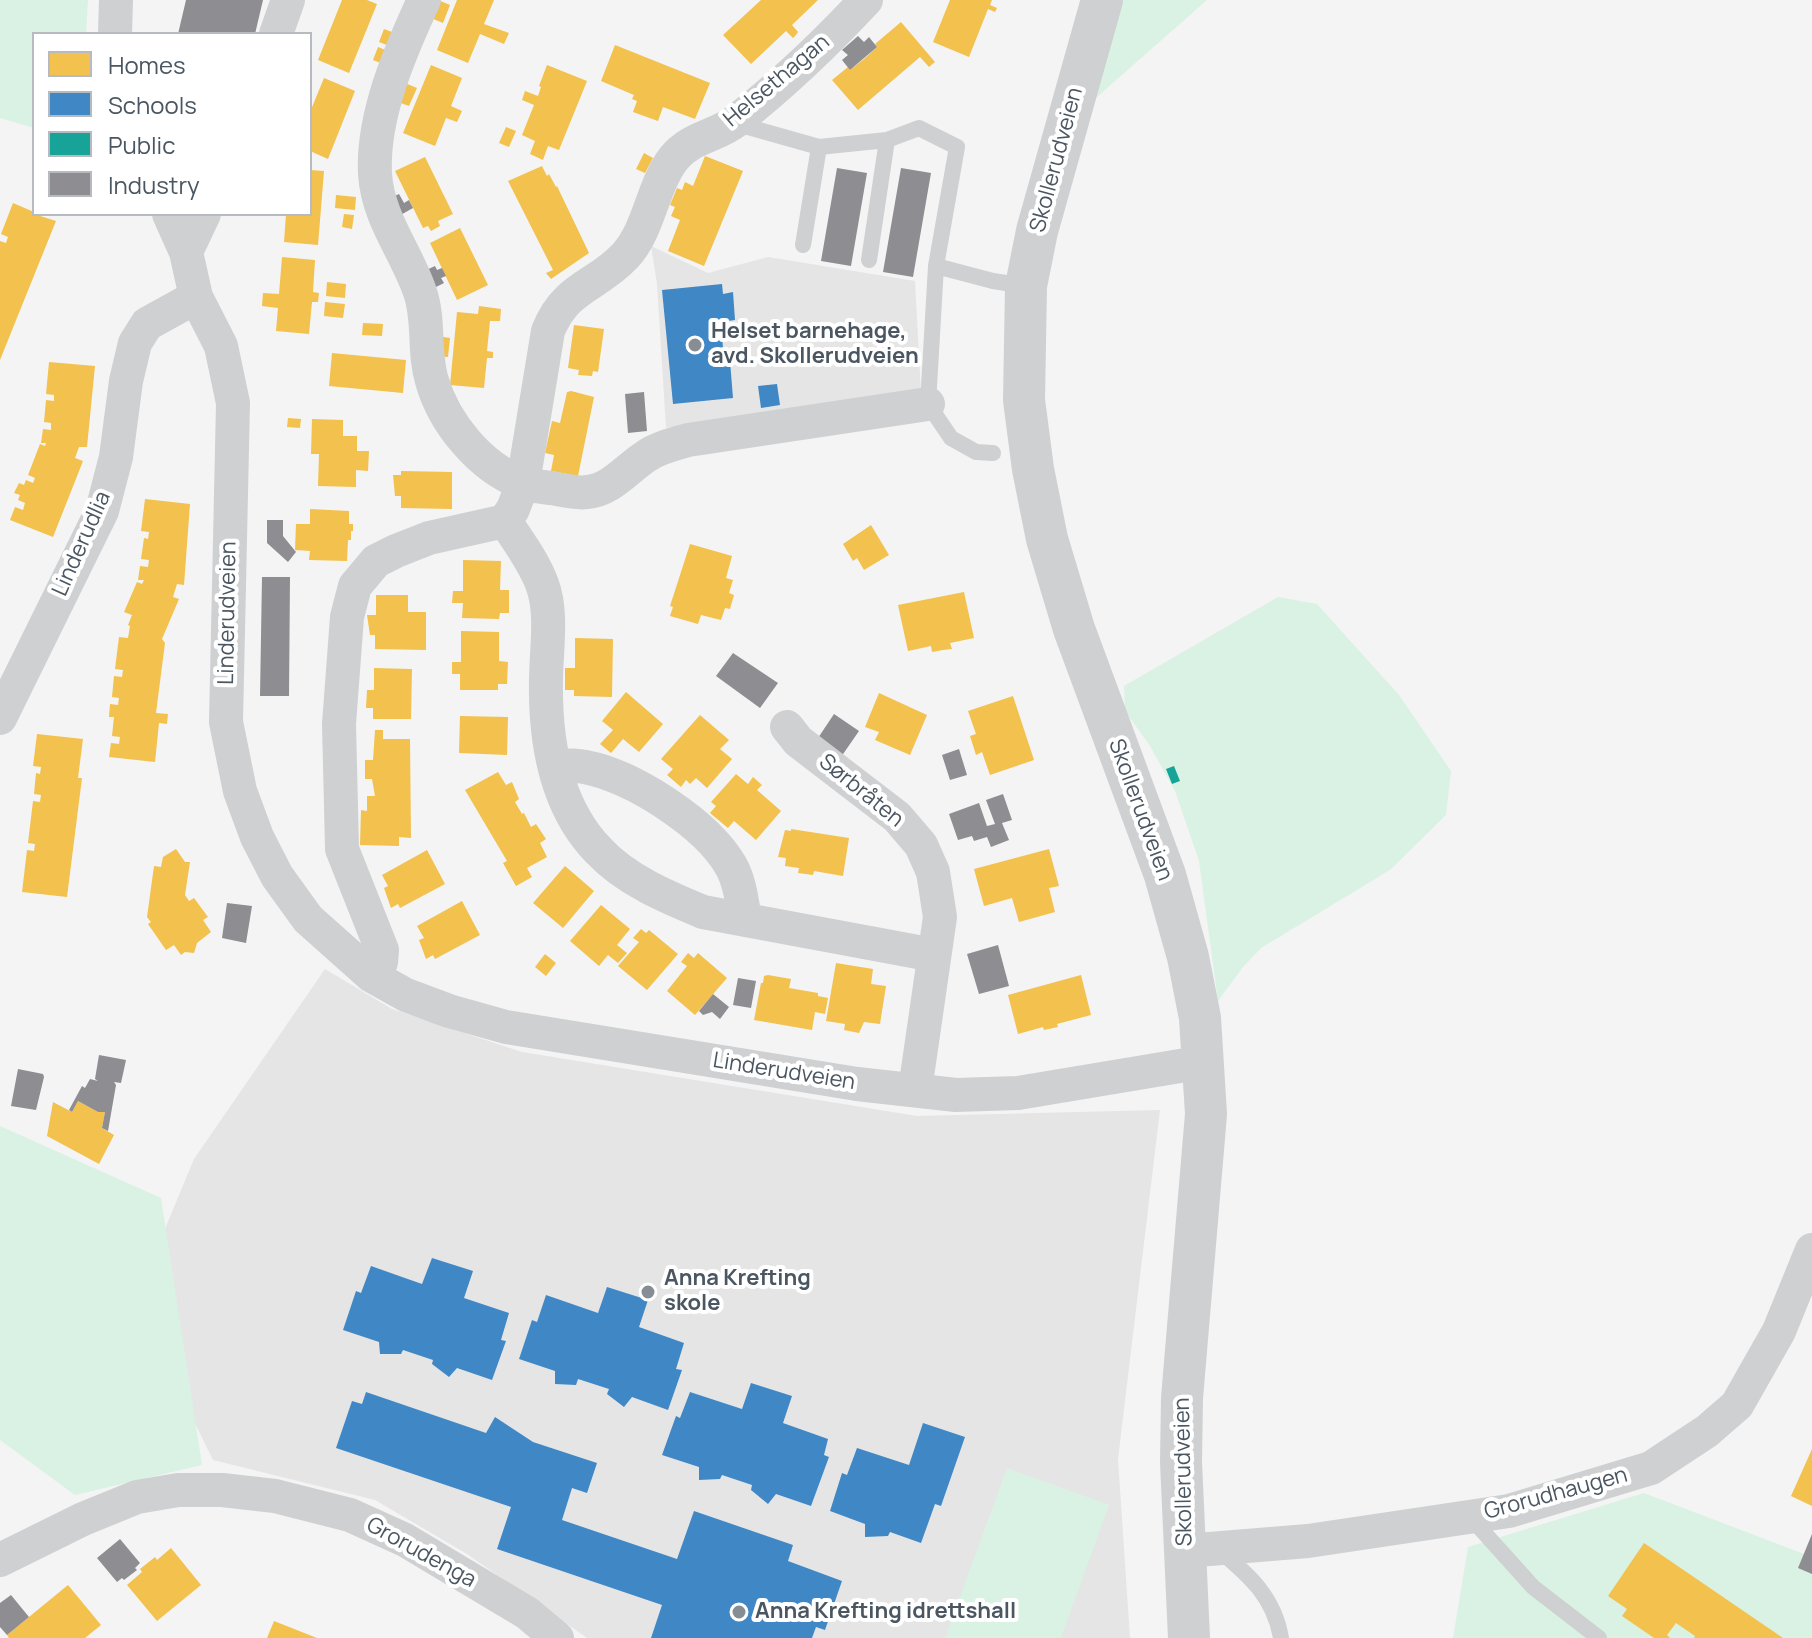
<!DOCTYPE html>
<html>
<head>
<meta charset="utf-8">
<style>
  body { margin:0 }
  #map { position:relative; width:1812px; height:1638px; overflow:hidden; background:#f4f4f4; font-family:Manrope,sans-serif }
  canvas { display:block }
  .legend { position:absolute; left:32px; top:32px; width:280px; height:184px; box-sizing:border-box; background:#fff; border:2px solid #b7bbc0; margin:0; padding:10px 14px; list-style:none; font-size:24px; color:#4a5661 }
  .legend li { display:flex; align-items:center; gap:16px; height:40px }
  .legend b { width:40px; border:2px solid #b7bbc0 }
</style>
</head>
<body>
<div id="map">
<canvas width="1812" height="1638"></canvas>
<ul class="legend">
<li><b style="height:22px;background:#f2c14e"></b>Homes</li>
<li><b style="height:22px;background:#3f88c5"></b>Schools</li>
<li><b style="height:22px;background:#17a398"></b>Public</li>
<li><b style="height:22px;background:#8d8d92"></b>Industry</li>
</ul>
</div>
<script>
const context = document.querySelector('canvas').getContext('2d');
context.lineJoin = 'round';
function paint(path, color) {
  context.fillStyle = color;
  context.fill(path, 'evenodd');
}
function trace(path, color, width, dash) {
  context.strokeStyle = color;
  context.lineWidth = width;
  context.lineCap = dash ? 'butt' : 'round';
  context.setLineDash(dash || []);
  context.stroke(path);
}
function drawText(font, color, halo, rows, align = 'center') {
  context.font = font + ' Manrope,sans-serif';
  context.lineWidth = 8;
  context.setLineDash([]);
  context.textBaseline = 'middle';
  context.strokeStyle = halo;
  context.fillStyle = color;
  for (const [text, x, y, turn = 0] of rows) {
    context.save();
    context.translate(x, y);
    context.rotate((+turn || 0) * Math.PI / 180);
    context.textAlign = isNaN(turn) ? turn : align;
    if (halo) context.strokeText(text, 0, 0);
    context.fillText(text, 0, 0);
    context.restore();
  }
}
const education = new Path2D(`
  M651 246 708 273 768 257 915 281 921 393 666 428 657 284Z
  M325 969 392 1009 522 1052 917 1116 1160 1110 1118 1459 1130 1638H587L467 1554 375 1500 213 1460 155 1342 159 1243 194 1159Z`);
const green = new Path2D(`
  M0 0H88L86 34H34V128L0 118Z
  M1118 0H1207L1089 104Z
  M1278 597 1317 604 1399 695 1451 771 1446 815 1390 870 1261 948 1243 967 1218 1001 1199 861 1175 791 1150 746 1125 711 1124 686Z
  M0 1126 161 1198 202 1465 75 1495 0 1440Z
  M1007 1468 1109 1505 1061 1638H945Z
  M1644 1493 1812 1557V1638H1453L1468 1547Z`);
const homes = new Path2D(`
  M342 0H367L377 4 349 73 318 60Z
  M438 0 450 5 443 23 431 18Z
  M457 0H494L484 24 509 33 504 44 480 34 468 63 437 50Z
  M761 0H818L792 25 798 32 796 35 793 38 786 31 751 64 723 35Z
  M950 0H992L990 5 997 8 995 12 988 9 969 57 933 42Z
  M901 22 935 62 929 67 920 57 858 110 832 80 848 67 850 70 864 59 877 47 875 44Z
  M384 29 400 35 395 48 379 42Z
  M615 45 710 83 695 119 663 107 658 121 633 112 637 101 632 99 634 95 601 81Z
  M378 47 393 53 388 66 373 60Z
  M431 65 462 78 451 106 462 111 457 122 446 118 435 146 403 133Z
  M547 65 587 81 559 150 548 146 543 160 530 154 535 141 522 135 534 105 522 100 525 91 538 96 541 87 539 86Z
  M324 78 355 91 328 159 310 151V112Z
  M405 83 417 88 409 106 398 102Z
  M506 127 516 131 509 147 499 143Z
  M644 153 653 158 645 173 636 169Z
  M705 156 743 171 704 266 668 251 680 220 671 216 675 207 670 205 677 188 682 190 685 182 693 186Z
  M425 157 453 214 438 221 440 226 431 231 428 226 423 228 395 171Z
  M542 166 547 176 549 174 556 187 557 186 589 253 551 279 546 273 553 270 508 181Z
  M310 170 324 171 318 245 284 242 286 214H310Z
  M336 195 356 197 355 210 335 208Z
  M13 203 34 212V214L56 221 0 360V241L6 243 8 237 1 234Z
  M344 214 354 215 352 229 342 227Z
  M460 228 488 285 457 300 430 243Z
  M282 257 315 260 313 292 319 293 318 302H312L309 334 276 331 278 308 262 306 263 293 279 294Z
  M327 282 346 284 345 298 326 296Z
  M325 302 345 304 343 318 324 316Z
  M479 306 501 309 500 321H490L487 351 493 352V358H487L484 388 450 385 457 312 478 314Z
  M363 323 383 324 382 336 362 335Z
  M574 325 604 329 598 372 593 371 592 376 578 375 579 370 568 368Z
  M437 336 450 338 448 357 435 356Z
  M332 353 406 360 403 393 329 386Z
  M49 362 95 366 87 447H79L75 458 83 461 53 537 10 520 15 507 23 510 25 503 18 500 20 495 14 493 19 483 24 485 26 480 33 483 35 478 28 475 40 444 45 446 46 443H41L43 429 51 430V423L44 422 46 400 54 401V395L46 394Z
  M571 391 594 397 578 476 551 471 554 455 545 453 552 421 560 423 567 392Z
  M288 418 301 419 300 428 287 427Z
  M312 419 343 420V436H357V451H369L368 471 356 470V487L318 486 319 454H311Z
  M401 471 452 472V509L401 508V496H395L393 475H401Z
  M145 499 190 504 184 585 177 584 173 597 179 599 162 639 165 643 156 713 168 714 167 724 159 723 155 762 109 757 111 743 119 744 120 737 112 736 114 717H109L110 704 118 705 119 698 112 697 114 676 122 677 123 670 115 669 119 637 128 638 130 626 128 625 132 615 124 612 137 582 142 584 144 580H138L140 566 148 567 149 560 141 559 144 538 148 539 149 532 141 531Z
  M310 509 349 511V524H353V531H351V540H348L347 561 309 560 310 551 295 550 296 524H310Z
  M871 525 889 555 864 570 857 558 853 561 843 544Z
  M690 544 732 556 726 578 733 580 729 593 734 595 730 609 725 608 721 620 701 615 698 624 670 616 673 607 670 606Z
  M463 560 501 561 500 590H509V613H500L499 619 462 618 463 603H452L453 591H463Z
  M964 592 974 638 950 643 952 649 943 650 932 652 931 646 908 651 898 605Z
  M376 595H408V612H426V650L375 649V635H370L367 615H376Z
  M461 631 499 632V661L508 662 507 684H498V690H460V674H452V662H461Z
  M575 638 613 639 612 697 574 696V690H565V668H575Z
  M374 668 412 669 411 719H373V708H366L367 690H374Z
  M626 692 663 724 639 752 623 739 611 753 600 744 613 730 602 721Z
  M879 693 927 715 910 755 875 740 879 732 865 727Z
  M1013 696 1034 760 990 775 982 752 976 755 970 736 976 734 968 711Z
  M700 715 729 740 720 749 732 759 707 788 696 778 690 784 686 780 681 787 667 775 673 769 661 759Z
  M460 716 508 717 507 755 459 753Z
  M375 730H383V739H410L411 838 399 837V846L360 845 361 810 367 811V796H375L372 779H365V760H373Z
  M37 734 83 739 78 778H82L67 897 22 892 27 850 34 851 35 844 28 843 33 801 40 802 41 795 34 794 36 773 40 774 41 767 33 766Z
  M498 772 506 785 512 782 519 799 515 802 522 814 524 813 531 827 536 824 546 839 540 843 547 857 527 868 532 877 516 886 503 863 507 861 465 790Z
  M736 774 748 784 753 777 762 785 757 790 781 811 756 840 734 821 728 828 710 813 716 806 711 802Z
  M791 829 849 838 843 876 814 871 813 875 798 873 799 868 785 866 786 858 778 857 785 830 791 831Z
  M176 849 185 862H190L185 895 189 901 194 898 208 917 203 920 211 932 197 943 194 953 185 952 181 955 174 945 166 950 148 924 151 922 147 917 154 866 161 867 163 857Z
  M1049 849 1059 886 1049 888 1055 912 1019 922 1012 898 984 906 974 869Z
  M427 850 445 884 400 908 398 904 391 908 384 888 388 886 382 875Z
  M565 866 594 891 563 928 533 903Z
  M462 901 480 935 435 959 433 955 426 959 419 940 424 938 417 926Z
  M601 905 630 929 617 945 627 953 618 963 608 955 599 966 570 941Z
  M641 929 646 933 649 930 678 954 647 990 618 966 639 942 633 938Z
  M688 953 694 958 698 953 727 978 695 1015 667 991 687 966 681 962Z
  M545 954 556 963 546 976 535 967Z
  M836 963 873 969 871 984 886 986 880 1024 864 1022 859 1033 844 1030 845 1024 826 1021Z
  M768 975 791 979 789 988 818 993V996L828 998 825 1014 815 1012 812 1030 754 1020 761 983H763L764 976Z
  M1081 975 1091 1015 1057 1024 1058 1027 1044 1030 1043 1027 1018 1034 1008 995Z
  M78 1101 98 1112H105L102 1128 114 1135 99 1164 47 1136 53 1102 72 1112Z
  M1812 1449V1506L1791 1496Z
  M1644 1543 1783 1638H1694L1695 1636 1676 1623 1667 1635 1670 1638H1654L1622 1616 1627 1609 1608 1596Z
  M171 1548 201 1585 157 1621 127 1585 142 1572 140 1569 155 1557 157 1560Z
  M68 1585 101 1625 85 1638H9L7 1635Z
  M274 1621 317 1638H267Z`);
const schools = new Path2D(`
  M722 284 723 294 733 292 735 320 721 322 724 361H730L733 398 673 404 662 290Z
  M777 384 780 405 761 408 758 386Z
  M432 1258 473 1271 464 1298 509 1313 501 1340 506 1341 492 1380 457 1368 449 1377 432 1364 433 1360 403 1350 401 1354H380L379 1342 343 1330 356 1291 361 1293 371 1266 422 1284Z
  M607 1287 648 1300 639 1327 684 1343 676 1369 682 1370 668 1410 632 1397 624 1407 607 1394 609 1389 578 1379 576 1385 555 1384V1371L519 1359 532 1320 537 1322 546 1295 598 1313Z
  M751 1383 792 1396 783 1423 828 1439 824 1455 829 1457 811 1506 776 1494 768 1504 751 1490 752 1485 722 1475 720 1479 699 1480V1467L662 1455 676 1416 680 1418 690 1392 742 1409Z
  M366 1392 486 1433 495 1417 533 1442 597 1463 587 1493 572 1488 562 1520 677 1559 694 1511 793 1545 788 1561 842 1581 825 1630 816 1627 812 1638H651L662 1605 497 1549 511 1507 336 1448 352 1401 362 1404Z
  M923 1423 965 1437 941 1506 935 1504 921 1543 890 1532 888 1536 865 1537V1524L830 1511 842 1473 847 1475 857 1448 909 1465Z`);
const public = new Path2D(`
  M1174 766 1180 781 1172 784 1166 769Z`);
const industry = new Path2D(`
  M186 0H263L255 34H178Z
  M858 36 864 42 869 37 877 47 850 70 842 60 848 55 842 50Z
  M837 168 867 173 851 266 821 261Z
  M901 168 931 173 913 277 883 272Z
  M399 194 404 203 409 200 413 208 397 217 388 199Z
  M435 266 437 270 442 268 446 276 441 278 444 283 432 289 424 271Z
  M644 392 647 431 628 433 625 394Z
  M267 520H283V536L296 552 288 562 267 543Z
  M262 577H290L289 696H260Z
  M733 653 778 683 760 708 716 676Z
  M834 714 859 731 841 757 816 741Z
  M959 749 967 775 950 780 942 755Z
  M1003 794 1012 820 1002 823 1009 840 991 847 987 837 974 841 972 836 958 840 949 814 979 803 987 826 995 824 986 800Z
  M227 903 252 906 246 943 222 938Z
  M998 945 1009 986 979 994 967 954Z
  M738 978 756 981 751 1008 733 1005Z
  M713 994 729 1007 720 1019 712 1012 703 1015 699 1011Z
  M99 1055 126 1060 121 1083 114 1082 116 1085 108 1131 102 1128 105 1112H98L78 1101 72 1112 69 1110 82 1086 85 1088 90 1079 98 1081 95 1079Z
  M18 1069 43 1074 44 1077 36 1110 11 1106Z
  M1812 1534V1574L1798 1568Z
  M120 1539 140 1563 135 1568 137 1570 124 1580 122 1578 117 1582 97 1558Z
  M11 1595 29 1617 7 1635 0 1627V1603Z`);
const service = new Path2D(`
  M734 123 819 147
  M803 245 819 147 887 140
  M869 260 887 140 919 128 957 147 936 266 928 404 951 438 976 452 993 453
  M936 266 993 281 1025 286
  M1470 1517 1533 1587 1599 1638
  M1219 1550C1250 1576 1274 1597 1281 1638`);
const minor = new Path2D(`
  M424 0C400 52 372 116 375 174 378 219 406 251 420 292 430 321 423 352 432 381 444 423 480 467 522 483 531 486 542 487 551 488 563 490 576 494 587 492 612 490 628 467 648 455 660 447 675 444 688 440L928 404
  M115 34 116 0
  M276 34 288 0
  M169 214 186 252 196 297 221 346 233 403 226 722 240 791 257 837 277 876 308 919 372 976 406 995 449 1011 506 1027 857 1084 956 1095 1018 1093 1204 1062
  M186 252 204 214
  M505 521C518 541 534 562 542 584 553 612 546 651 546 681 545 740 555 806 599 851 626 880 667 897 703 912L934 955
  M0 718 102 511 116 457 126 381 135 343 147 324 196 297
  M787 727 798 741 897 817 921 845 933 872 940 917 915 1090
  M554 765C564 765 575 765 585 767 633 776 707 824 731 866 740 882 742 902 745 920
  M372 976 381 962 382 950 342 849 339 724 347 617 355 586 376 561 396 551 429 538 505 521 513 509 523 483 548 331C566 286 596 287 625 256 650 229 652 186 674 158 691 137 717 136 736 121 782 85 826 43 866 0
  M1185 1551 1308 1541 1509 1511 1651 1468 1707 1431 1737 1405 1779 1331 1812 1250
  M0 1560 83 1519 137 1497 178 1490H222L275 1496 350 1515 405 1540 527 1613 557 1638`);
const tertiary = new Path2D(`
  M1102 0 1037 231 1026 286 1024 400 1033 469 1047 539 1074 629 1165 875 1188 957 1200 1018 1206 1114 1182 1398 1181 1462 1189 1638`);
const markers = [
  [695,345,8,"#868d94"],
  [648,1292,8,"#868d94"],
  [739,1612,8,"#868d94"]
];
const streetNames = [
  ["Helsethagan",777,81,-40],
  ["Skollerudveien",1057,160,-75],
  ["Linderudlia",82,544,-66],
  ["Linderudveien",228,613,-89],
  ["Sørbråten",861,791,39],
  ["Skollerudveien",1140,810,70],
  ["Linderudveien",784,1072,9],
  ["Skollerudveien",1184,1472,-91],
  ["Grorudhaugen",1556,1494,-15],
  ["Grorudenga",421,1553,29]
];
const poiNames = [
  ["Helset barnehage,",711,332],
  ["avd. Skollerudveien",711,357],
  ["Anna Krefting",664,1279],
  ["skole",664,1304],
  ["Anna Krefting idrettshall",755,1612]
];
paint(education, '#e6e5e6');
paint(green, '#d9f2e3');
paint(homes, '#f2c14e');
paint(schools, '#3f88c5');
paint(public, '#17a398');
paint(industry, '#8d8d92');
trace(service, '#ced0d2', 16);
trace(minor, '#ced0d2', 34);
trace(tertiary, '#ced0d2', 42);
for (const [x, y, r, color] of markers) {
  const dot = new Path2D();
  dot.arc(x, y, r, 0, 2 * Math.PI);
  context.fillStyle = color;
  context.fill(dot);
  trace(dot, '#fff', 3);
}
drawText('22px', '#4a5661', '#fff', streetNames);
drawText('bold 22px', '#4a5661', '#fff', poiNames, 'left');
</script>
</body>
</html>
